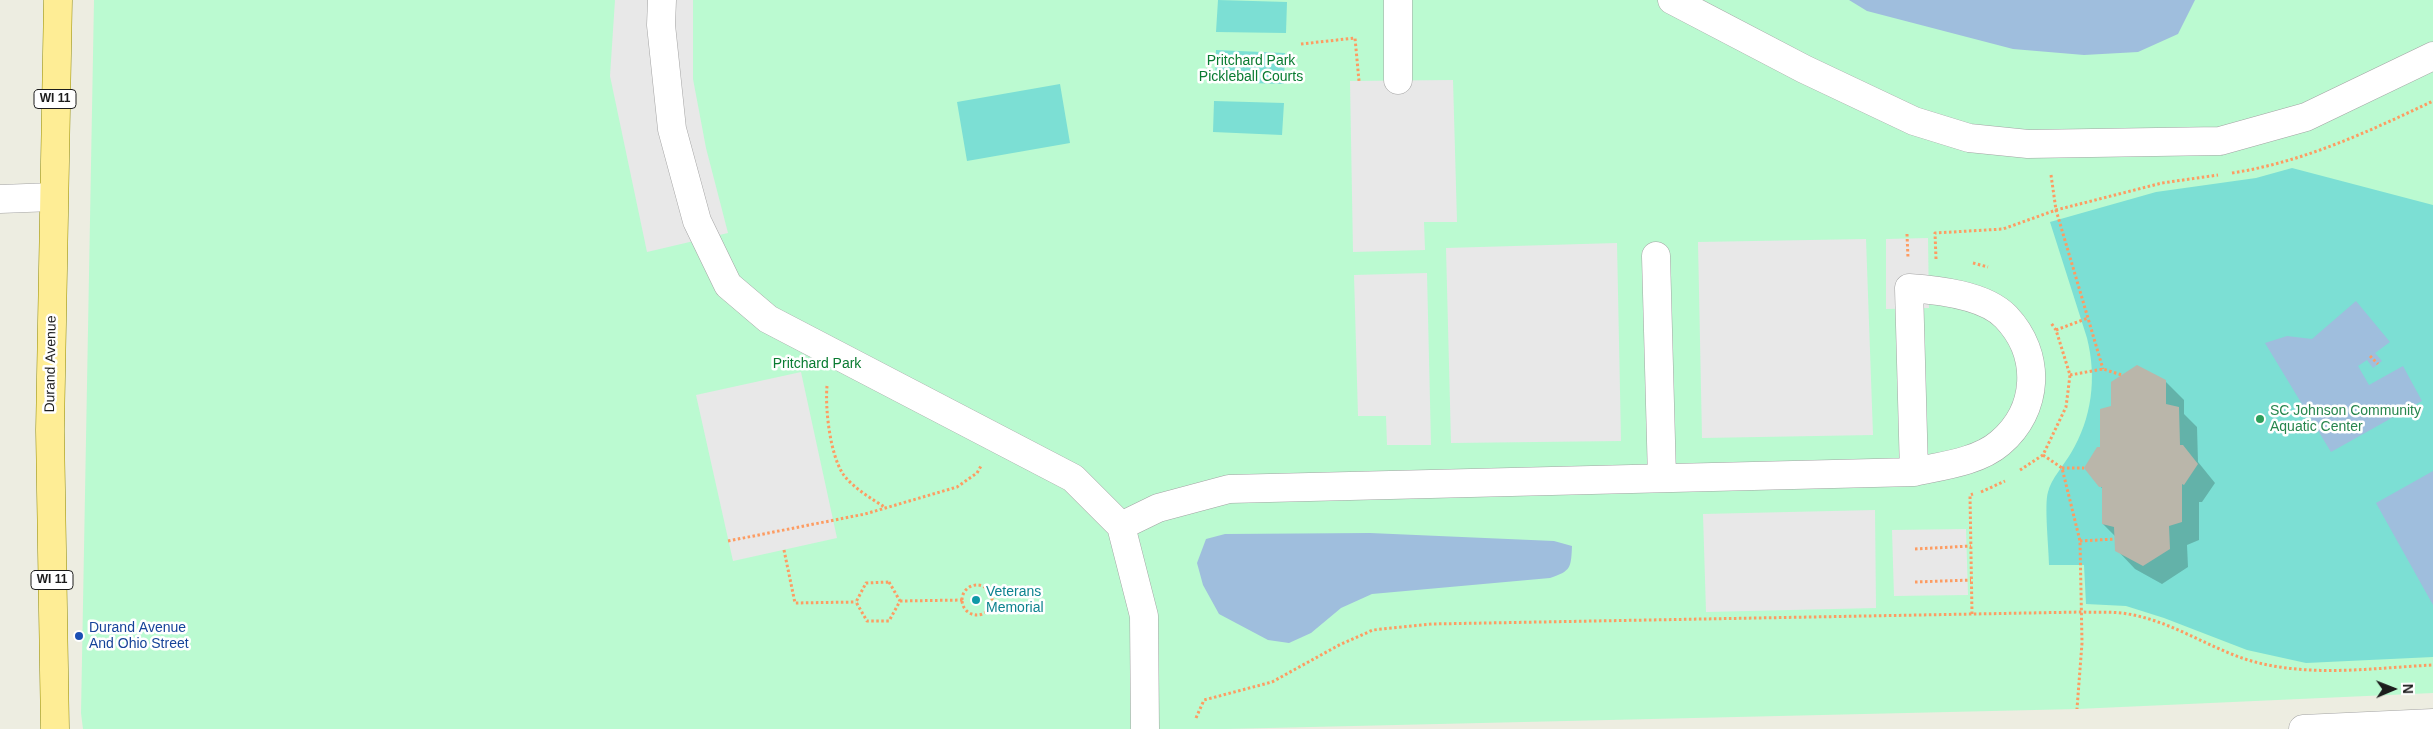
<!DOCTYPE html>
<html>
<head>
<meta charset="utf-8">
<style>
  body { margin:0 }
  #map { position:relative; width:2433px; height:729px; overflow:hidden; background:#edede1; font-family:Arial,sans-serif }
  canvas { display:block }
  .north { position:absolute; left:2368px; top:664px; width:50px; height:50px; -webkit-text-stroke:4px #fff; paint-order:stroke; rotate:89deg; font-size:14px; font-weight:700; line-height:20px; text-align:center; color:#1c1c1c }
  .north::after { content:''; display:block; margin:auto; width:18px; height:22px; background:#1c1c1c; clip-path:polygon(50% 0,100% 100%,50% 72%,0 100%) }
</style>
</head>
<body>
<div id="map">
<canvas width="2433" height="729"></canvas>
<div class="north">N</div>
</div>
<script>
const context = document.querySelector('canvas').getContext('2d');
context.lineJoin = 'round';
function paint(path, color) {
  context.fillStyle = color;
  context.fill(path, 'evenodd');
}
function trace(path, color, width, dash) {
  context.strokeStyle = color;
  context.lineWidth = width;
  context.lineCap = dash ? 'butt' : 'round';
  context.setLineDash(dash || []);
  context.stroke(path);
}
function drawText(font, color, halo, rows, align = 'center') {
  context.font = font + ' Arial,sans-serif';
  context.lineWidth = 5;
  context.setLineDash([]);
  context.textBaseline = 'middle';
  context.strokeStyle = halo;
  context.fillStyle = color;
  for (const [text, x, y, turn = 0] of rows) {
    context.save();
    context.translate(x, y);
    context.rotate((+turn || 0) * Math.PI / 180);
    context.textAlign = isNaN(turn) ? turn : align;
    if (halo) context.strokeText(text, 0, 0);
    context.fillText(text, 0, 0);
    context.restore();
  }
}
const park = new Path2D(`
  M94 0H2433V693L2077 709 1226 729H83L81 713Z`);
const pitch = new Path2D(`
  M1218 0 1287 2 1286 33 1216 32Z
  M1216 50 1285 53 1284 84 1215 82Z
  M1060 84 1070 143 967 161 957 102Z
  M1214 101 1284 103 1282 135 1213 132Z
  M2292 168 2433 205V657L2306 663 2247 650 2164 618 2126 606 2086 604 2084 565H2049C2049 550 2044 504 2048 492 2051 479 2064 465 2071 453 2092 418 2097 378 2087 338L2050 222 2156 192 2256 178Z`);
const parking = new Path2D(`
  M615 0H693V79L706 148 728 233 647 252 610 76Z
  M1453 80 1457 222H1424L1425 250 1353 252 1350 81Z
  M1928 238 1929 308 1886 309V239Z
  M1866 239 1873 435 1702 438 1698 242Z
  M1617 243 1621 441 1451 443 1446 248Z
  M1427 273 1431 445H1387L1386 416H1358L1354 275Z
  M801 372 837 538 733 561 696 395Z
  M1875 510 1876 608 1706 612 1703 514Z
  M1966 529 1968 595 1894 596 1892 530Z`);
const water = new Path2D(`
  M1849 0H2195L2178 34 2138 52 2084 55 2013 49 1867 11Z
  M2356 301 2390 342 2375 353 2382 361 2373 368 2367 360 2358 366 2369 385 2403 366 2422 401 2331 452 2265 343 2287 336 2312 339Z
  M2433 471V605L2376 503Z
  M1370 533 1554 541 1572 546C1571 568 1571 571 1550 578L1372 594 1341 608 1311 633 1289 643 1268 640 1219 614 1203 585 1197 563 1206 539 1225 534Z`);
const shadow = new Path2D(`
  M2165 381 2184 400V414L2197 427 2198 462 2215 483 2202 502H2199V540L2187 545 2188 567 2162 584 2135 569 2117 550 2116 537 2103 524V489L2100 486 2102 448 2112 406Z`);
const building = new Path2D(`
  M2137 365 2166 380V404L2179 407 2180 445H2183L2198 464 2184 485 2182 484V522L2169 526 2170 549 2143 566 2115 551 2114 527 2102 524V487H2099L2084 468 2097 447H2100V409L2111 406V382Z`);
const path = new Path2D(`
  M1301 44 1355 38 1359 81
  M2232 173C2303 162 2368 132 2433 101
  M2051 175 2056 210 2103 369
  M1907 234 1908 258
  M1936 259 1935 233 2003 229 2056 210 2162 183 2218 175
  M1973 263 1988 267
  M2056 330 2088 318
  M2370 356 2378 364
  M2070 375 2103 369 2122 375
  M827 386C825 409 830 454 843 474 853 488 872 499 886 508
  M2043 455 2062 468 2080 541 2082 643 2077 709
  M2062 468H2084
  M2020 470 2043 455 2066 407 2070 375 2056 330 2051 323
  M1981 492 2005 481
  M728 541 865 514 957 487 977 473 981 466
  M2080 541 2115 539
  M1915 549 1971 546
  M784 550 795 603 856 602
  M889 582 900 601 889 621H867L856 602 866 583Z
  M1915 582 1971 580
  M962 600a15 15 0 1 1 30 0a15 15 0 1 1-30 0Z
  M900 601 963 600
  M1972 614 1970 495 1973 494
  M1196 718 1204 700 1272 682 1341 644 1373 630 1432 624 2082 612C2097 613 2113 611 2128 614 2171 621 2207 647 2248 660 2308 678 2372 668 2433 665`);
const minor = new Path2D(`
  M662 0 661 25 672 129 697 221 728 285 768 319 1073 478 1121 526 1144 616 1145 729
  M1672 0 1804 69 1914 121 1969 138 2028 144 2220 141 2306 117 2433 56
  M1398 80V0
  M0 199 53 197
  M1656 256 1662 478
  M1121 526 1158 508 1229 489 1914 472C1941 466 1978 462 2000 443 2039 410 2042 355 2006 317 1985 295 1938 290 1909 288L1914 472
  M2303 729 2433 723`);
const major = new Path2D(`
  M55 729 50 430 58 0`);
const markers = [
  [2260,419,5,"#2e9e5b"],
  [976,600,5,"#0f9aa8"],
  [79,636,5,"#1a4fb4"]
];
const shields = [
  [55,99,42],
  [52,580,42]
];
const shieldNames = [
  ["WI 11",55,99],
  ["WI 11",52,580]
];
const parkNames = [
  ["Pritchard Park",1251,61],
  ["Pickleball Courts",1251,77],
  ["Pritchard Park",817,364]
];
const streetNames = [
  ["Durand Avenue",51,364,-89]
];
const leisureNames = [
  ["SC Johnson Community",2270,411],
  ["Aquatic Center",2270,427]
];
const cultureNames = [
  ["Veterans",986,592],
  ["Memorial",986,608]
];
const transitNames = [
  ["Durand Avenue",89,628],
  ["And Ohio Street",89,644]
];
paint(park, '#bbfad1');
paint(pitch, '#7cdfd4');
paint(parking, '#e8e8e8');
paint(water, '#9fbedd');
paint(shadow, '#0003');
paint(building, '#bab6aa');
trace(minor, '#a3a3a3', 29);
trace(major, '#938b00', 29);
trace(path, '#fd9c62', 3, [2.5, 2.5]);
trace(minor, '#fff', 28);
trace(major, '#feed95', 28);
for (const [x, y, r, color] of markers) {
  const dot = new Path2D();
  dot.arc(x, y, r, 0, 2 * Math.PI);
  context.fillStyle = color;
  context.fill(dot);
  trace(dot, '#fff', 2);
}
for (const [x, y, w] of shields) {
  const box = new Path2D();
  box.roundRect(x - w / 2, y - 9.5, w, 19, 4);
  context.fillStyle = '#fff';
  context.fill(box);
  trace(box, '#1c1c1c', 1);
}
drawText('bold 12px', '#1c1c1c', null, shieldNames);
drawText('14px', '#097b31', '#fff', parkNames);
drawText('14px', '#1c1c1c', '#fff', streetNames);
drawText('14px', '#27864d', '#fff', leisureNames, 'left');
drawText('14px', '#0d838f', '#fff', cultureNames, 'left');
drawText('14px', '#164399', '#fff', transitNames, 'left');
</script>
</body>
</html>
